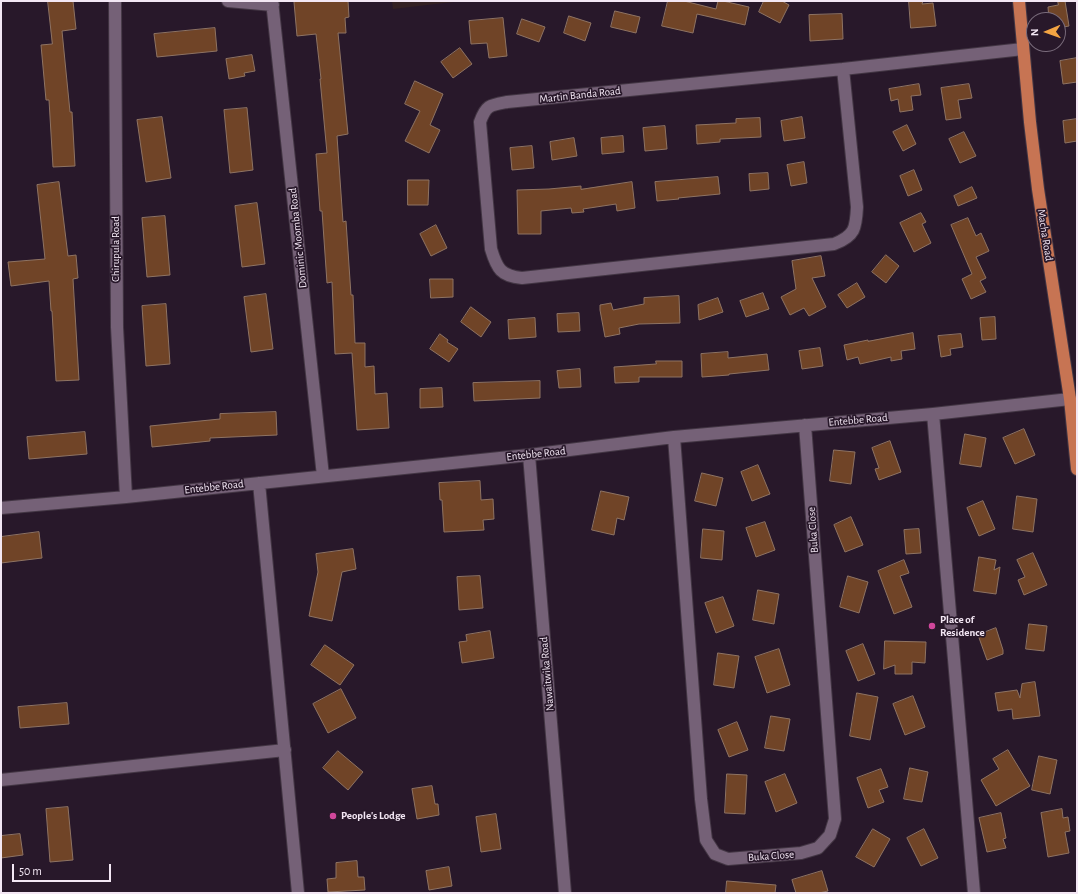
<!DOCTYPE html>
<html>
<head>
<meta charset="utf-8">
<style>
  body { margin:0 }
  #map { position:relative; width:1078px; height:894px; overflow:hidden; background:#28182a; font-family:"Alegreya Sans",sans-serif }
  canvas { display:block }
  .frame { position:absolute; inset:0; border:2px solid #f3e7f4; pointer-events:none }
  .north { position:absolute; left:1026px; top:12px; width:40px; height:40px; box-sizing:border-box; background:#28182a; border:1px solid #796b7b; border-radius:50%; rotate:268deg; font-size:11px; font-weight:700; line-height:16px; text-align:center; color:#f3e7f4 }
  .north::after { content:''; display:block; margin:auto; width:14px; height:18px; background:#f3a443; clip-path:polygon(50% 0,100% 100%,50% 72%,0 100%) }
  .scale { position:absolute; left:12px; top:864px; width:99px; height:18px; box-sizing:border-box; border:2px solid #f3e7f4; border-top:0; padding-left:5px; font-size:12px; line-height:14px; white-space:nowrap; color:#f3e7f4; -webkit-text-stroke:3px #28182a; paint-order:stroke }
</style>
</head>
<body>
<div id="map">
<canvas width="1078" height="894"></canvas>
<div class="frame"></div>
<div class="north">N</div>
<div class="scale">50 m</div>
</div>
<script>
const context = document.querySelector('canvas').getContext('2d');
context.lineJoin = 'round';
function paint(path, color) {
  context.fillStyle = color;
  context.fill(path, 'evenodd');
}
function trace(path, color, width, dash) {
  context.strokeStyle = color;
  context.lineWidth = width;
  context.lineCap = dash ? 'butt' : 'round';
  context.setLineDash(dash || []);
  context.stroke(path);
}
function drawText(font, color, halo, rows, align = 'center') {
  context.font = font + ' "Alegreya Sans",sans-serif';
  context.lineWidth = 3.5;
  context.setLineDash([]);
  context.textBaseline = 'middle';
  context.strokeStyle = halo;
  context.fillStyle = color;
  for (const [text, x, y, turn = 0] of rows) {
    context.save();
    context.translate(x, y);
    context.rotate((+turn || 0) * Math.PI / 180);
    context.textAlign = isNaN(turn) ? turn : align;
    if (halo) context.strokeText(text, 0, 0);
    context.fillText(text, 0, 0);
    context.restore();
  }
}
const education = new Path2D(`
  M392 1H462L393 9Z`);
const building = new Path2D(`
  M48 1H73L76 29 62 31 70 112H72L75 166 53 167 49 100H46L41 45 52 44Z
  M303 1H348L349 17 345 18 346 33H338L348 134 337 136 343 222 346 221 351 295H353L355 343H365V367L374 366 375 394 387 393 389 428 357 430 352 353 335 354 332 282 327 283 322 211H320L316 154 327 153 320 79H321L316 34 297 36 294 2Z
  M668 1H684L716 9 718 1H723L749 7 745 25 697 14 693 33 662 26Z
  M764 1H782L789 5 780 23 759 12Z
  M909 1H923L922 4 933 3 936 26 911 28Z
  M1058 1H1065L1069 26 1058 28V20H1049L1048 7 1058 5Z
  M615 11 640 17 636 33 611 27Z
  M842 14 843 39 810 41 809 15Z
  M569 16 591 23 585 41 564 33Z
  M503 18 507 56 489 58 487 43 471 44 469 21Z
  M522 19 545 27 539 42 517 34Z
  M215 28 217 51 157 57 154 34Z
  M460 48 472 64 453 78 441 62Z
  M252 55 255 71 244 73 245 76 229 79 226 59Z
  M1077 58V82L1063 84 1060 61Z
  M415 81 443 94 430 125 440 130 429 153 405 141 420 111 405 104Z
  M919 84 921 95 911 96 913 110 900 112 898 99 891 101 889 89Z
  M969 84 972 98 958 100 961 118 946 120 941 88Z
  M247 108 253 170 230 173 224 110Z
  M162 117 171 178 146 182 137 120Z
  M802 117 805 138 784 141 781 121Z
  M760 118 761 137 720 139V142L697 144 696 125 736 123V119Z
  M1077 119V141L1065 143 1063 121Z
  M907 125 916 144 903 151 893 132Z
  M665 126 667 149 645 151 643 128Z
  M964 132 976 156 960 163 949 139Z
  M623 136 624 152 602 154 601 138Z
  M574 138 577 156 552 160 550 142Z
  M532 146 534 168 512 170 510 148Z
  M804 162 807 183 791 186 787 165Z
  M914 170 922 190 908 196 900 176Z
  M768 173 769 189 750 191 749 174Z
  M718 177 720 194 678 198 679 199 657 201 655 182Z
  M408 180H429L428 205H408Z
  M59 182 68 256 76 255 78 278 73 279 79 380 56 381 52 311H51L49 281 11 286 8 262 45 259 37 185Z
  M632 182 635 208 617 211 616 204 583 209 584 212 572 213 571 208 541 211V234H518L517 190 549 189 581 186V189Z
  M972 187 977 198 958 206 954 196Z
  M257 203 265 264 242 267 235 206Z
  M921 213 926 222 922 224 931 243 914 252 900 223Z
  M165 216 170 275 147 277 142 218Z
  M968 218 976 236 981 233 989 251 976 257 986 278 980 281 986 292 971 299 962 279 972 274 951 225Z
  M436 225 447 248 431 256 420 234Z
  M886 255 899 266 886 283 872 272Z
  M821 256 825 276 812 278 826 307 809 316 804 308 790 315 781 297 796 289 792 261Z
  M430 279H453V297L431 298Z
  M857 283 865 297 847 308 838 295Z
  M763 293 769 309 746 317 740 301Z
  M266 294 273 349 251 352 244 297Z
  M679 296 680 323 639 324 619 328 620 334 605 337 600 310V305L611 303 613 310 644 304V298Z
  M718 298 723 312 699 320 698 305Z
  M166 304 170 364 146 366 142 306Z
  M471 307 491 322 481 337 461 322Z
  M579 313 580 331 558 332 557 314Z
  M995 317 996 339 982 340 980 318Z
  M535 318 536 337 509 339 508 320Z
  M913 333 915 349 901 351 902 359 891 361V357L860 364 858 357 847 360 844 345 868 340V341Z
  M440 334 448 340 447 342 458 349 449 362 430 349Z
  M961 334 963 347 950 349 951 355 941 357 938 336Z
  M820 348 823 366 802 369 799 351Z
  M728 352V358L767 354 769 370 729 374V375L702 377 701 354Z
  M656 361H682V377H639V382L615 383 614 367 656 364Z
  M580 369 581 387 559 388 557 371Z
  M540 381V398L474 401 473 383Z
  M442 388 443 407 420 408V389Z
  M276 412 277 435 210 438V441L152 447 150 426 220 419V414Z
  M1024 429 1035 455 1015 464 1003 438Z
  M85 432 87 454 29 459 27 437Z
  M965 434 986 438 981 467 960 464Z
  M890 441 901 472 879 480 875 469 879 468 872 448Z
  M834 450 855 452 851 484 830 481Z
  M758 465 770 494 752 501 741 472Z
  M702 473 723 478 716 506 695 501Z
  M480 481 481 500 493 499 494 519 483 520 484 530 444 532 442 500H440L439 483Z
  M601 491 629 497 624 520 617 518 614 535 592 530Z
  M1017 496 1037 499 1033 532 1013 529Z
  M983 501 995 529 979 536 967 508Z
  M851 517 863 545 845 552 834 525Z
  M765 522 775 550 756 557 746 528Z
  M703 529 724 531 722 560 701 558Z
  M919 529 921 553 906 554 904 530Z
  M39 532 42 558 1 563V537Z
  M353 549 356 569 342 572 332 621 309 616 318 572 316 554Z
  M1033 553 1047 585 1024 595 1018 580 1025 577 1017 560Z
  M979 557 996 560 994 570 1000 567 996 594 974 591Z
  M904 560 909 573 900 576 912 607 894 614 878 571Z
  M480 576 483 608 459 610 457 577Z
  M848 576 868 582 859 613 840 607Z
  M758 590 779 594 774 624 753 620Z
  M723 597 734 626 716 633 705 603Z
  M1029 624 1047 626 1044 651 1026 649Z
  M996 628 1003 650V654L987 660 978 635Z
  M490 631 494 658 462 663 459 642 467 641 466 635Z
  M885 641 926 642 925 663 912 662V674H895V665L884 669Z
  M863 644 875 674 858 681 846 651Z
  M325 645 354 665 340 685 311 665Z
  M779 649 790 685 767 693 755 657Z
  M718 653 739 656 734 688 714 685Z
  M1035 682 1040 716 1013 719 1012 709 998 711 995 693 1017 690 1020 698 1022 684Z
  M341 689 356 718 328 733 313 704Z
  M857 693 878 697 870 740 850 736Z
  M913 696 925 727 905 735 893 704Z
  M67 703 69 724 20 728 18 707Z
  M771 716 790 719 784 751 765 748Z
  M737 722 748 750 729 757 718 730Z
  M1008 750 1030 786 996 806 981 780 999 769 993 759Z
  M338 751 363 772 348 790 323 768Z
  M1039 756 1057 760 1050 794 1032 790Z
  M910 768 928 772 922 802 904 799Z
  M881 769 888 787 879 790 884 802 868 808 857 778Z
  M727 774 747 775 745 814 725 813Z
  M785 774 797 803 776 812 765 782Z
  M432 786 435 804H438L439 815 417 819 412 789Z
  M68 807 73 860 50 862 46 809Z
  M1062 809 1063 818 1068 817 1070 831 1065 832 1069 853 1048 857 1041 813Z
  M1001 813 1006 838 1003 839 1006 848 987 852 979 818Z
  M496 814 501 849 481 852 476 817Z
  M873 829 890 839 874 867 856 857Z
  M924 829 938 858 921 866 907 838Z
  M20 834 23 855 1 858V836Z
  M357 861 358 877H364L365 890 328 892 327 879 336 878V863Z
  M449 867 452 886 429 890 426 871Z
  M822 871 828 891 819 893H796L792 880Z
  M727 881 776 885 775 893H726Z`);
const minor = new Path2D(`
  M115 1 117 327 126 497
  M228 1 273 5
  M272 1 323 476
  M843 69 857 207C856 228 855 236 834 244L522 278C501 276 497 269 491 249L480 122C486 105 490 105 507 102L843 69 1023 49
  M933 414 974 893
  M674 437 701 799 706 840 715 854 728 859 801 853 818 848 830 835 835 819 805 425
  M529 455 565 893
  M259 483 298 893
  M1 508 126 497 529 455 674 437 933 414 1070 399
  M1 780 285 750`);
const major = new Path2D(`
  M1019 1 1030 122 1038 189 1070 399 1077 469`);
const markers = [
  [932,626,4,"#d1479c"],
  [333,816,4,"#d1479c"]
];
const streetNames = [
  ["Martin Banda Road",580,95,-6],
  ["Macha Road",1045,235,81],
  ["Dominic Moomba Road",298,238,-96],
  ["Chirupula Road",116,249,-90],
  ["Entebbe Road",858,420,-5],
  ["Entebbe Road",536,454,-6],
  ["Entebbe Road",214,487,-6],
  ["Buka Close",813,530,-94],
  ["Nawaitwika Road",547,674,-95],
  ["Buka Close",771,856,-4]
];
const poiNames = [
  ["Place of",940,620],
  ["Residence",940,633],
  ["People's Lodge",341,816]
];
paint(education, '#332023');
paint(building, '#704427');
trace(building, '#8e7363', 1);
trace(minor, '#433644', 14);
trace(major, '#433644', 14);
trace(minor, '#756177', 12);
trace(major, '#c77453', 12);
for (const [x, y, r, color] of markers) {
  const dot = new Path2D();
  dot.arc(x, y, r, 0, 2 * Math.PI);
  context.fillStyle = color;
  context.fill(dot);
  trace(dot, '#28182a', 1.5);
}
drawText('11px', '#f3e7f4', '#28182a', streetNames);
drawText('bold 11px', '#f3e7f4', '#28182a', poiNames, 'left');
</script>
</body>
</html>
